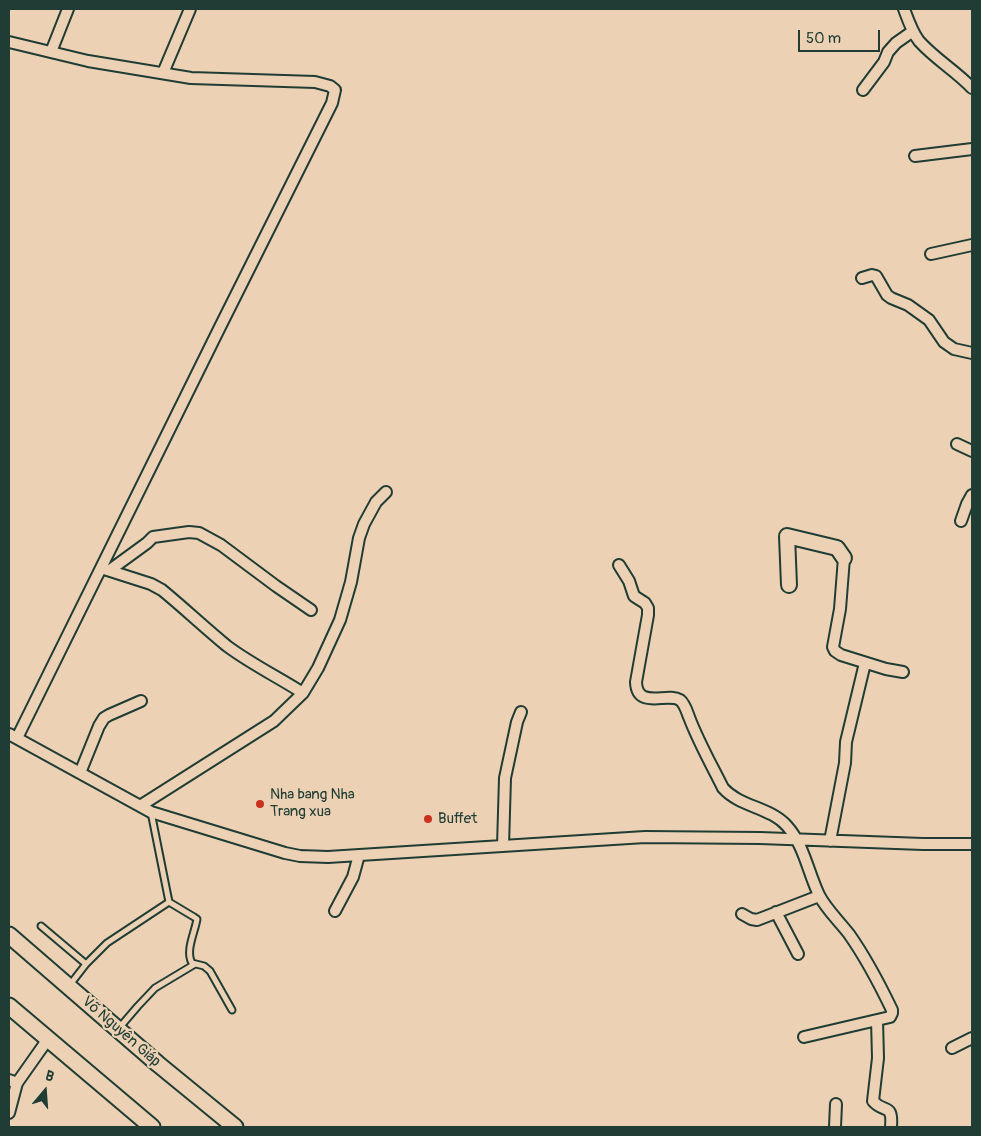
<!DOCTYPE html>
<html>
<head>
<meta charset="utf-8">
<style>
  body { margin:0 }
  #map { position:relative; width:981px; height:1136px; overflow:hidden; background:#edd1b4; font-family:Pangolin,sans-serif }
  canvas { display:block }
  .frame { position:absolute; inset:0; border:10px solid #1f3d34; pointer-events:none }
  .north { position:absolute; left:20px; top:1066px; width:50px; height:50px; -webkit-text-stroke:4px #edd1b4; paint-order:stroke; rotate:18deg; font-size:14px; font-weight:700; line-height:20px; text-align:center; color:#1f3d34 }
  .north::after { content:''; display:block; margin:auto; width:18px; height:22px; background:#1f3d34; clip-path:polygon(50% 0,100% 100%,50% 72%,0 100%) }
  .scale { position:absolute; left:798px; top:30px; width:82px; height:22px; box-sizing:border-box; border:2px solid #1f3d34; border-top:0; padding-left:6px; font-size:15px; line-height:18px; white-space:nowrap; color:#1f3d34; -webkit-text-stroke:4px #edd1b4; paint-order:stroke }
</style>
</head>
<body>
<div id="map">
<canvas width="981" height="1136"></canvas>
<div class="frame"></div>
<div class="north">B</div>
<div class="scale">50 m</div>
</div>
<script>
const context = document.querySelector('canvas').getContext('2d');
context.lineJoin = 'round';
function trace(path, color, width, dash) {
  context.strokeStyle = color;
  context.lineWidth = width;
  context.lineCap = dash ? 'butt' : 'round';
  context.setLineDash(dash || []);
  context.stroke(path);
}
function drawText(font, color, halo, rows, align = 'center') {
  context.font = font + ' Pangolin,sans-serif';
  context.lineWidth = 4.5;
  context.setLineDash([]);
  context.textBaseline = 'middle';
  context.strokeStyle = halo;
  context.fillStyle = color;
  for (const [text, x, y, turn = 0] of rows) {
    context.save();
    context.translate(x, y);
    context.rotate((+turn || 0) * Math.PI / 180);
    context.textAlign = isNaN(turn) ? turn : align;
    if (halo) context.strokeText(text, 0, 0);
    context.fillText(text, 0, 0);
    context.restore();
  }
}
const service = new Path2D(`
  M169 902 194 917 197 919C195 932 185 951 192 963L204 966 210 971 232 1010
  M41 926 86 964
  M69 986 86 964 107 943 169 902 151 812
  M120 1027 138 1006 155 988 195 964`);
const minor = new Path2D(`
  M904 9C908 20 912 32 919 41 935 59 956 71 972 88
  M9 42 88 61 191 78 315 82 330 86 335 90 332 103 220 327 17 738
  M51 52 68 9
  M163 73 190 9
  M863 90 884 62 888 52 896 43 913 31
  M915 156 972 149
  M931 254 972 245
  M862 278 872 275 876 276 887 295 891 298 908 305 929 320 944 342 954 349 972 353
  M957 444 972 451
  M961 521 967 504 972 495
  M844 558 840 609 833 647 835 651 841 655 886 669 903 672
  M619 565 629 581 634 596 645 603 648 608V615L636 682C637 710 667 692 680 700 685 704 687 712 689 717 698 741 711 764 723 788 740 807 770 807 787 826 804 845 808 872 819 895 826 909 839 921 849 934 866 958 879 983 892 1010V1013L890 1017 877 1020 878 1058 873 1101C884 1114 893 1102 891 1127
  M101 568 151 584 162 590C184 608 205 628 227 646 251 664 278 677 303 693
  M110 570 147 543 153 537 189 532 199 533 221 545 276 586 311 610
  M9 734 151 812 285 853 300 856 328 857 645 837 760 838 923 844H972
  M80 773 99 726 104 718 109 715 141 701
  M140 806 274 721 303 693 318 668 340 620 351 582 359 538 364 524 376 502 386 492
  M830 841 845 763 846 742 865 663
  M503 846 505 778 517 722 521 712
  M335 911 353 877 359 855
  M776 912 798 954
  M742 914 751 919 757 920 819 896
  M804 1037 877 1020
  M952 1048 972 1038
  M9 1080 17 1083 48 1039
  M9 1113 17 1083
  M835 1127 836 1104`);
const secondary = new Path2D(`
  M789 585 787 536 837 548 844 558`);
const primary = new Path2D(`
  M9 935 158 1064 235 1127
  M9 1006 152 1127`);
const markers = [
  [260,804,5,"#c8321e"],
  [428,819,5,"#c8321e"]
];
const poiNames = [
  ["Nha bang Nha",270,795],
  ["Trang xua",270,812],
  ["Buffet",438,819]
];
const streetNames = [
  ["Võ Nguyên Giáp",121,1032,41]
];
trace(service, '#1f3d34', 9);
trace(minor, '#1f3d34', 14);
trace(secondary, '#1f3d34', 18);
trace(primary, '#1f3d34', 19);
trace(service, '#edd1b4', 5);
trace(minor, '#edd1b4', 10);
trace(secondary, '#edd1b4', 14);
trace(primary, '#edd1b4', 15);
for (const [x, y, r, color] of markers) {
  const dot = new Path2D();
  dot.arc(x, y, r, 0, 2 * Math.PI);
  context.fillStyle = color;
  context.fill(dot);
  trace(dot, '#edd1b4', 2);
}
drawText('15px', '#1f3d34', '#edd1b4', poiNames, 'left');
drawText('15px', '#1f3d34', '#edd1b4', streetNames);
</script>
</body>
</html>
